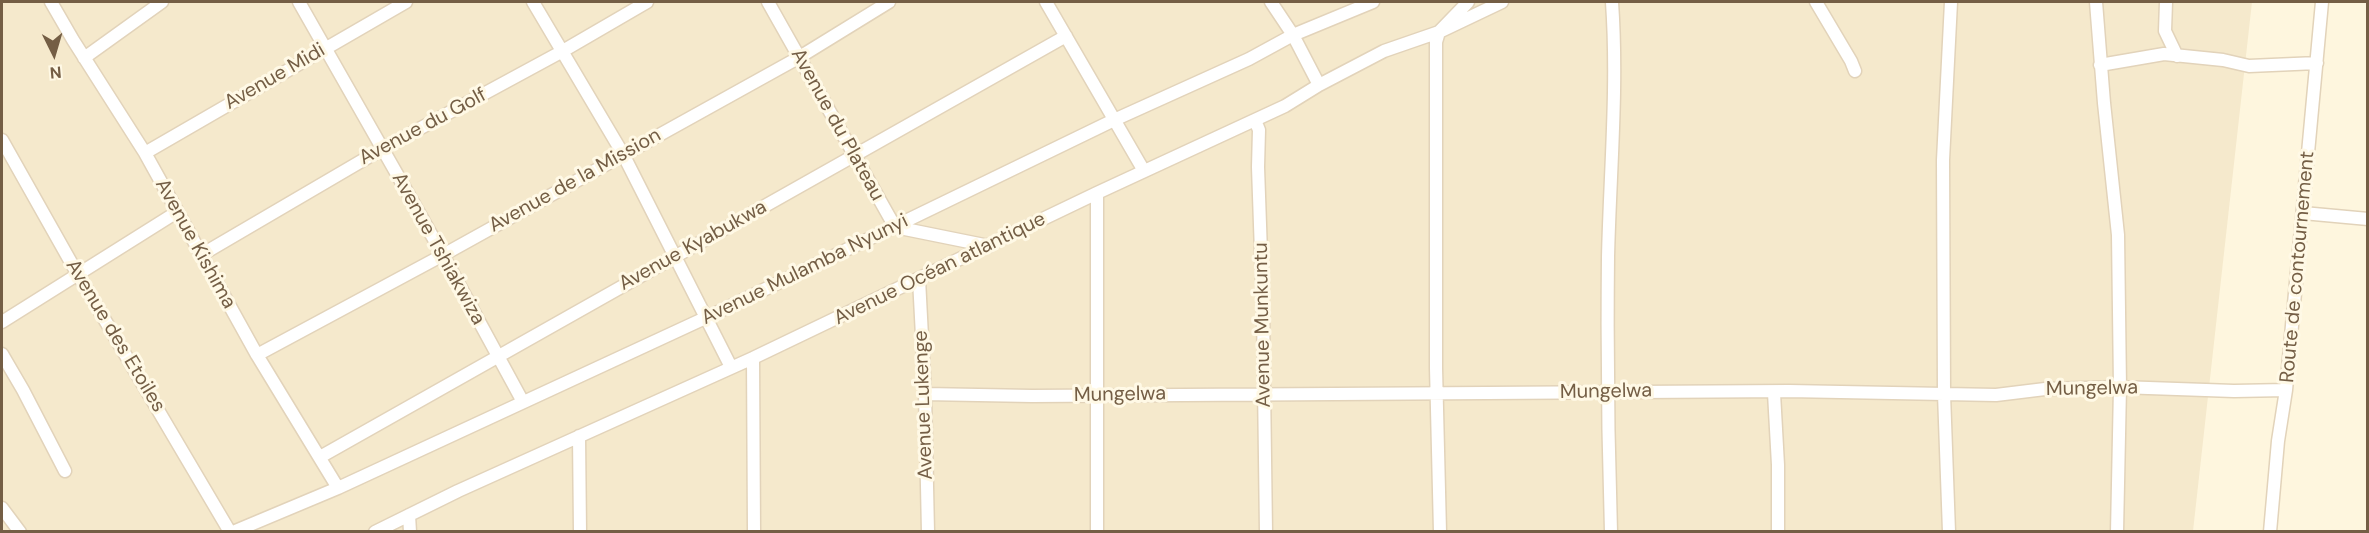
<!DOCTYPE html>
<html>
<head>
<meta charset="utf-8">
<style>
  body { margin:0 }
  #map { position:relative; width:2369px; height:533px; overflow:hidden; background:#fef6de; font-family:"DM Sans",sans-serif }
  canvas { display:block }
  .frame { position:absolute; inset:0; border:3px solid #745e45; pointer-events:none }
  .north { position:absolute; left:24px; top:24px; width:60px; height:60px; -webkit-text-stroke:4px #fff9e6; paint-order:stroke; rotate:175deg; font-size:16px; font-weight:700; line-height:24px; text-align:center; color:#745e45 }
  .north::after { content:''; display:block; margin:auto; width:21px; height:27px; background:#745e45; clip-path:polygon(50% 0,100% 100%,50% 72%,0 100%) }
</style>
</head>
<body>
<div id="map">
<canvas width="2369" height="533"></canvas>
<div class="frame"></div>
<div class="north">N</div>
</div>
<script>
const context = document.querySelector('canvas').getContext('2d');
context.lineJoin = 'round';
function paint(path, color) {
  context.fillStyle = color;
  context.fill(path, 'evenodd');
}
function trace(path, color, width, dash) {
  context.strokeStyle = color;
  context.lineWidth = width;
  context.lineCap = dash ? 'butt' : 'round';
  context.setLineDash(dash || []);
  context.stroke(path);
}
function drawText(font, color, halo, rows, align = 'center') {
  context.font = font + ' "DM Sans",sans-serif';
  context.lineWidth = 6;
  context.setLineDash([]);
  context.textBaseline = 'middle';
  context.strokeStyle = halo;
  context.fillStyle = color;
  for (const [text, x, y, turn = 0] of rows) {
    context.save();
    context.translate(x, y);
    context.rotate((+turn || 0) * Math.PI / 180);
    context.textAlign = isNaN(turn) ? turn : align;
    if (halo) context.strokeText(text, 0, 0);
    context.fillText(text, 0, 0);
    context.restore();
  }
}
const residential = new Path2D(`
  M2 2H2252L2193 531H2Z`);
const minor = new Path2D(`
  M51 2 73 40 145 153 257 355 338 488
  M299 2 443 255 523 402
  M533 2 623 154 731 367
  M768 2 895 227 989 246
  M1046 2 1144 171
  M1271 2 1293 35 1319 85
  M1816 2 1851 61 1855 71
  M2096 2 2104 103 2118 235 2120 387 2117 532
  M2166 2 2165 31 2177 56
  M84 58 162 2
  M2100 65 2164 54 2223 60 2249 66 2317 63
  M1255 120 1259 130 1258 167 1263 311 1266 532
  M2 140 73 266 230 532
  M145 153 406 2
  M1097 193V532
  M2303 213 2368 219
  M201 255 382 149 561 52 647 2
  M919 279 925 394 928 532
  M2 322 177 212
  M2 354 23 390 65 471
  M257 355 443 255 798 58 889 2
  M753 358 754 532
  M1774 393 1778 465V532
  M925 394 1032 396 1789 391 1996 395 2045 389 2120 387 2234 391 2286 390
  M579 436 580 532
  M320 457 1066 36
  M2 508 20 532
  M409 515 410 532
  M233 532 338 488 716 313 1114 120 1249 59 1293 35 1373 2
  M375 532 458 491 753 358 1097 193 1285 106 1319 85 1384 51 1439 32 1502 2
  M1440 532 1436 368V42L1439 32 1468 2
  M1611 532C1608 440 1607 349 1608 257 1610 172 1618 87 1612 2
  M1949 532 1944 394 1943 160 1951 2
  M2270 532 2278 441 2286 390 2322 2`);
const streetNames = [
  ["Avenue Midi",275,77,-30],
  ["Avenue du Plateau",837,125,61],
  ["Avenue du Golf",423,127,-28],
  ["Avenue de la Mission",575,181,-29],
  ["Avenue Kishima",195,244,61],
  ["Avenue Kyabukwa",693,246,-29],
  ["Avenue Tshiakwiza",438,249,61],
  ["Route de contournement",2298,267,-85],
  ["Avenue Océan atlantique",940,269,-26],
  ["Avenue Mulamba Nyunyi",805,270,-26],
  ["Avenue Munkuntu",1263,325,-91],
  ["Avenue des Etoiles",115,336,59],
  ["Mungelwa",2092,389,-1],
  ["Mungelwa",1606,392,-1],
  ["Mungelwa",1120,395,-1],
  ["Avenue Lukenge",924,405,-92]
];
paint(residential, '#f5e9cc');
trace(minor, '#e2d3ba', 15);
trace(minor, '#fff', 12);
drawText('20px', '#745e45', '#fff9e6', streetNames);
</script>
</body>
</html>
